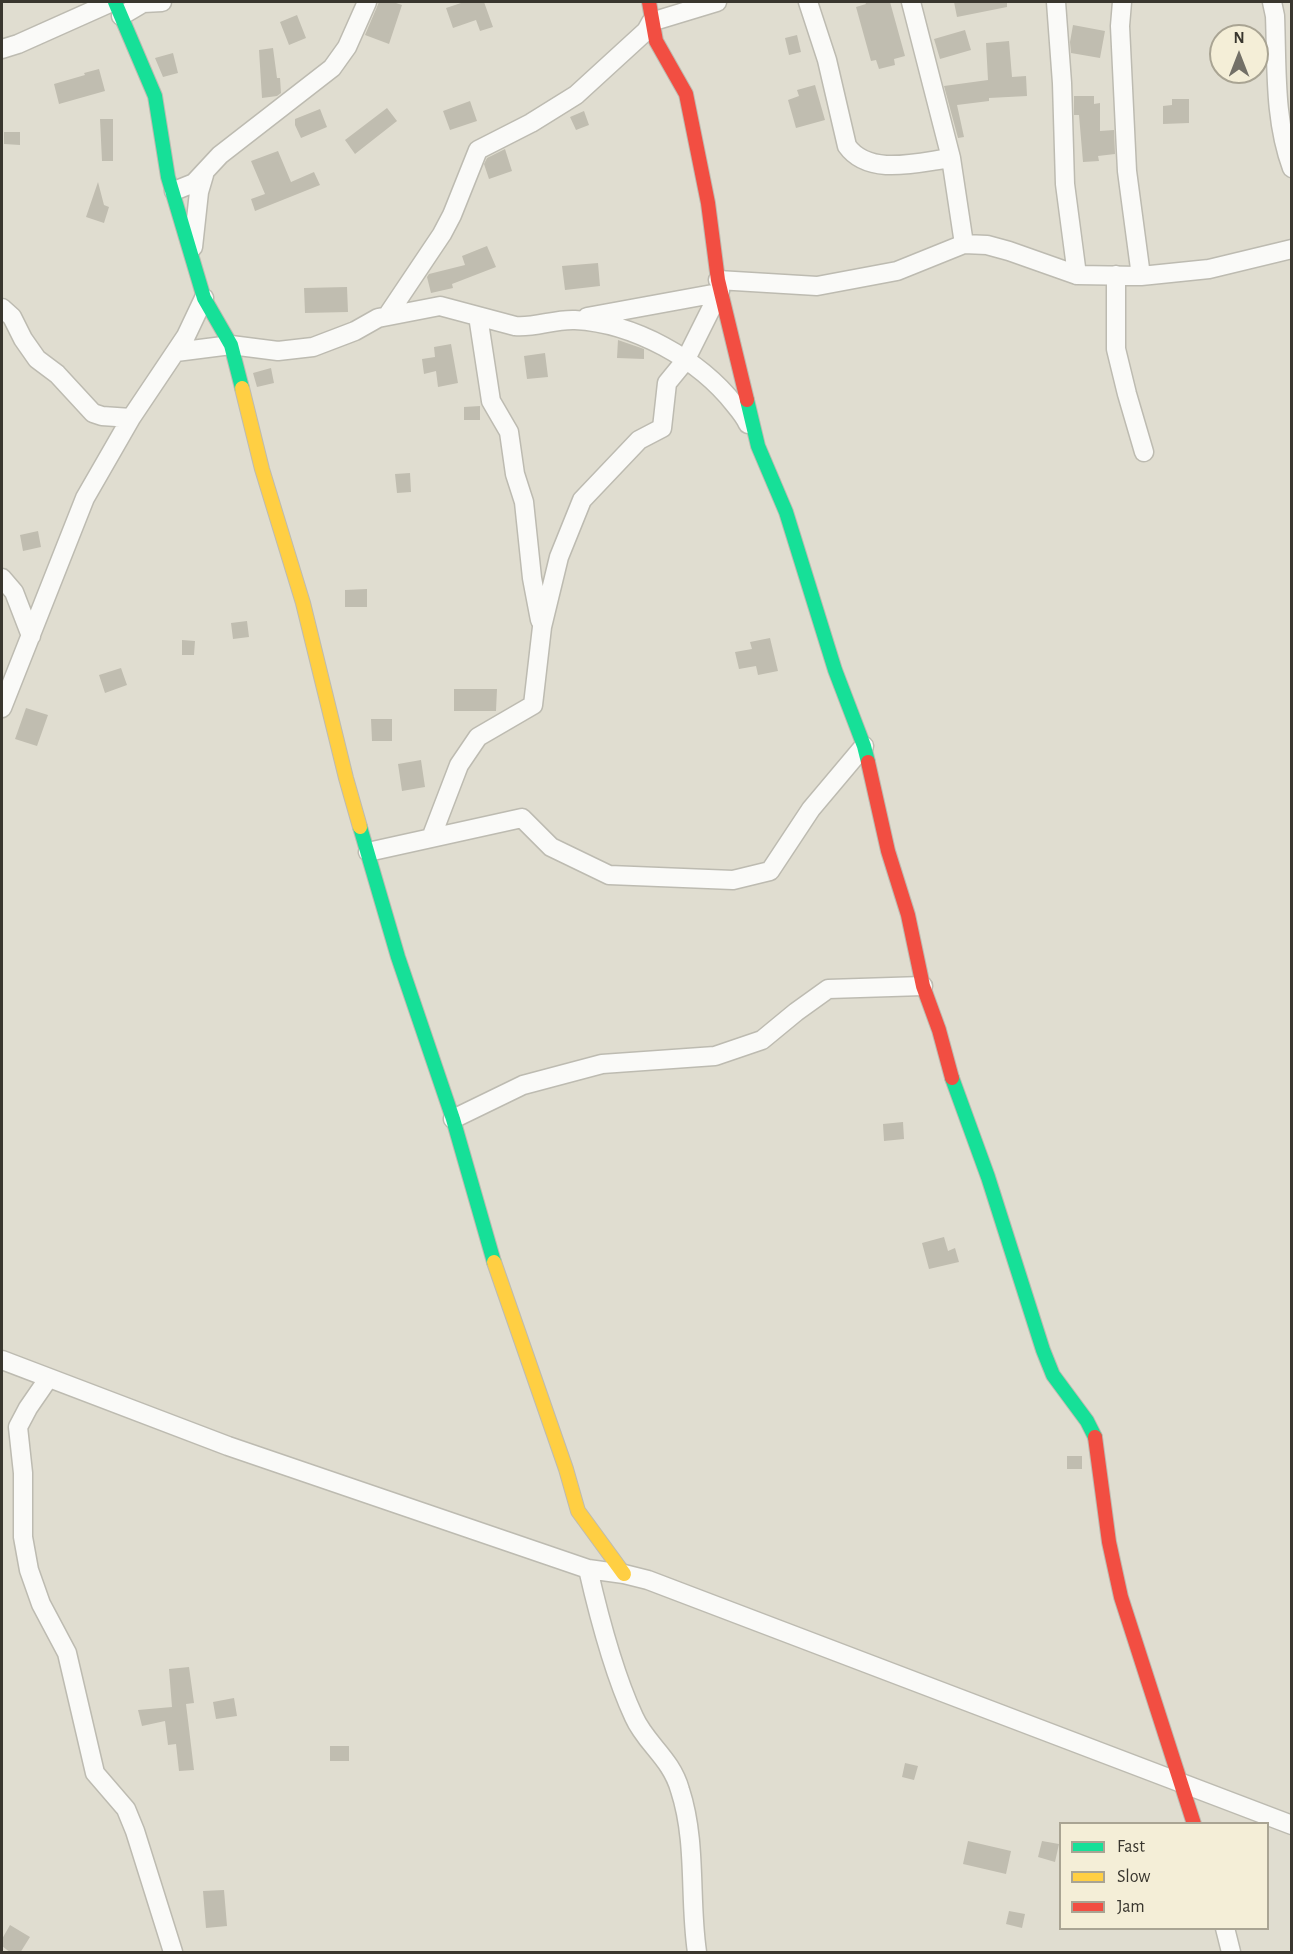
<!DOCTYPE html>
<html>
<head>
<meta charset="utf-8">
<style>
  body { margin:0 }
  #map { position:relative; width:1293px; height:1954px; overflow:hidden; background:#e0ddd0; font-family:"Alegreya Sans",sans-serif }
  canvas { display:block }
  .frame { position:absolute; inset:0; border:3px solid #39362e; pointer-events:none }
  .legend { position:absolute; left:1059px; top:1822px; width:210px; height:108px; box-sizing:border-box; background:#f4eed7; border:2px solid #a9a493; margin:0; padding:8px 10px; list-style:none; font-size:18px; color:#39362e }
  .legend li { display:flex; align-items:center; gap:12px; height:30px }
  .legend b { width:30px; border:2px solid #a9a493 }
  .north { position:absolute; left:1209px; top:24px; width:60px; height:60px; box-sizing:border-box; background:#f4eed7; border:2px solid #a9a493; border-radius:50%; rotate:0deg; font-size:16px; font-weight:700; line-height:24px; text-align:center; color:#39362e }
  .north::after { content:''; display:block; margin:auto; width:21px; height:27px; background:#737067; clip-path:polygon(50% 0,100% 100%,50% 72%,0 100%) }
</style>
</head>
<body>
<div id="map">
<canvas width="1293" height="1954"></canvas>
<div class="frame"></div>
<ul class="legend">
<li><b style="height:8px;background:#16e098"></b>Fast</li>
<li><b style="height:8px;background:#ffcf43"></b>Slow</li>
<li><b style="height:8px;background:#f24e42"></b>Jam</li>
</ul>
<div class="north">N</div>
</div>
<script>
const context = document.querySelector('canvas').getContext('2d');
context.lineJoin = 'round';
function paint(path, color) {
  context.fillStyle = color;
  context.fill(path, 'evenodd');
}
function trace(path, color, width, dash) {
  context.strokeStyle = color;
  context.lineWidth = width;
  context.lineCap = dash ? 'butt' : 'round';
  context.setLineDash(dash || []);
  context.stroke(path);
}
const building = new Path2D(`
  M379 2H393L402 5 389 44 365 35Z
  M464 2H484L493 27 480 31 476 20 453 28 446 8Z
  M865 2H890L905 56 894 59 895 65 879 69 876 60 871 61 856 7 866 4Z
  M954 2H1007V7L957 17Z
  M297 15 306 38 289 45 280 22Z
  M1073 25 1105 31 1100 58 1071 53 1070 42Z
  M965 30 971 50 940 59 934 39Z
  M797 35 801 52 789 55 785 38Z
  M1009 41 1012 77 1026 76 1027 96 989 98V101L957 105 964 137 958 138 944 86 988 80 986 43Z
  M273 48 277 78H280L281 93 277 96 262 98 259 50Z
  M173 53 178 73 163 77 155 58Z
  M99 69 105 91 59 104 54 84 85 75 84 73Z
  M815 85 825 120 796 128 788 100 799 96 797 90Z
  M1074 96H1094V104L1100 103V131L1114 130 1115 154 1098 156 1099 161 1083 162 1079 115H1074Z
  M1172 99H1189V123L1163 124V106L1172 105Z
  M470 101 477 121 450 130 443 111Z
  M387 108 397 121 355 154 345 140Z
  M320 109 327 127 301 138 295 125V119Z
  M584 111 589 125 576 130 570 117Z
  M100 119H113V161H102Z
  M4 132H20V145L4 144Z
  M505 149 512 171 489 179 484 164 487 158Z
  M278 151 291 182 314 172 320 185 255 211 251 199 265 194 251 161Z
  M98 182 104 205 109 207 104 223 86 217Z
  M487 246 496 267 452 284 453 288 431 293 427 277 429 274 465 265 462 256Z
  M598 263 600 286 565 290 562 266Z
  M347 287 348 312 305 313 304 288Z
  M618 340 644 349V359L617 358Z
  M451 344 458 383 438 387 436 371 424 374 422 359 435 357 434 347Z
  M545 353 548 377 527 379 524 356Z
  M271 368 274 383 257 387 253 373Z
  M480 406V420H464V407Z
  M410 473 411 492 397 493 395 474Z
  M38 531 41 547 23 551 20 535Z
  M367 589V607H345V590Z
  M247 621 249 637 233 639 231 623Z
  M770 638 778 671 758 675 756 666 739 669 735 652 752 649 750 642Z
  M182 640 195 641 194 655H182Z
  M121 668 127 685 105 693 99 675Z
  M454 689H497L496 711H454Z
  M26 708 48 715 37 746 15 739Z
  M371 719H392V741H372Z
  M421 760 425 787 402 791 398 764Z
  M903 1122 904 1139 884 1141 883 1124Z
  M944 1237 948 1251 955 1248 959 1262 929 1269 922 1243Z
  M1067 1456H1082V1469H1067Z
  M189 1667 194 1703 186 1704 194 1770 179 1771 176 1744 168 1745 165 1721 142 1726 138 1710 172 1707 169 1669Z
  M234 1698 237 1716 216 1719 213 1702Z
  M330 1746H349V1761H330Z
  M905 1763 918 1766 914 1780 902 1777Z
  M968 1841 1011 1851 1006 1874 963 1864Z
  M1042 1841 1059 1844 1055 1862 1038 1857Z
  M224 1890 227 1926 206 1928 203 1891Z
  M1009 1911 1025 1914 1022 1928 1006 1924Z
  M10 1925 30 1937 20 1953H11L2 1946V1939Z`);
const street = new Path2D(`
  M808 2 827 60 847 146C869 177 919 162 951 158
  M911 2 951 158 964 244
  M1056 2 1062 83 1065 184 1077 275
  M1122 2 1120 26 1127 171 1141 276
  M1272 2 1275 16C1277 67 1274 120 1292 168
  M121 16 143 3 162 2
  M2 49 18 44 112 2
  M174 191 194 183 220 155 332 68 347 47 367 2
  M193 247 199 192 204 175
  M1116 275V349L1127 394 1144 452
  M718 280 817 286 897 271 964 244 987 245 1009 251 1077 275 1141 276 1209 269 1292 249
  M2 308 12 317 23 339 37 359 57 374 93 413 102 416 131 418
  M387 316 442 234 452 215 478 150 531 123 576 95 646 31 651 22 717 2
  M478 316 491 401 509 432 515 474 524 502 532 578 540 620
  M587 317 718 293
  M176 352 231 345 278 351 313 347 355 331 378 318 440 306 515 326C535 328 554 319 575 320 634 323 699 359 735 405 740 411 745 417 748 424
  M2 578 14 592 31 636
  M2 708 85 498 131 418 186 336 204 298
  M431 838 459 765 478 737 533 705 542 627 559 557 582 500 639 440 662 428 667 383 685 361 720 291
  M368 852 522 818 551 847 609 875 733 880 770 871 811 809 864 746
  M453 1119 523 1085 602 1064 715 1056 762 1040 796 1012 828 989 923 986
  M2 1360 228 1446 588 1569 624 1574 648 1580 1292 1825
  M48 1379 28 1408 18 1427 23 1473V1537L29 1570 41 1604 67 1653 95 1773 126 1809 135 1831 173 1952
  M588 1569C599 1617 613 1672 634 1717 646 1744 671 1758 680 1790 697 1842 689 1899 697 1952
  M1225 1928 1231 1952`);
const fast = new Path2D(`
  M115 2 155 96 168 177 204 298 231 345 242 388
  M747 400 758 446 786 512 835 670 864 746 868 762
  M360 827 398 957 453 1119 494 1262
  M952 1078 988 1177 1043 1350 1053 1375 1087 1421 1095 1437`);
const slow = new Path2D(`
  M242 388 262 469 303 603 346 778 360 827
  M494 1262 566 1469 578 1511 624 1574`);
const jam = new Path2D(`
  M649 2 656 41 686 94 708 203 718 280 747 400
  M868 762 888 851 908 915 923 986 939 1030 952 1078
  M1095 1437 1109 1542 1121 1597 1194 1824`);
paint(building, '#c0bdb0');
trace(street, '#bdbbb1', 21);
trace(fast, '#bdbbb1', 16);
trace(slow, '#bdbbb1', 16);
trace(jam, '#bdbbb1', 16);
trace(street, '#fafaf8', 18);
trace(fast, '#16e098', 14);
trace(slow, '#ffcf43', 14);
trace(jam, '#f24e42', 14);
</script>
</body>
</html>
